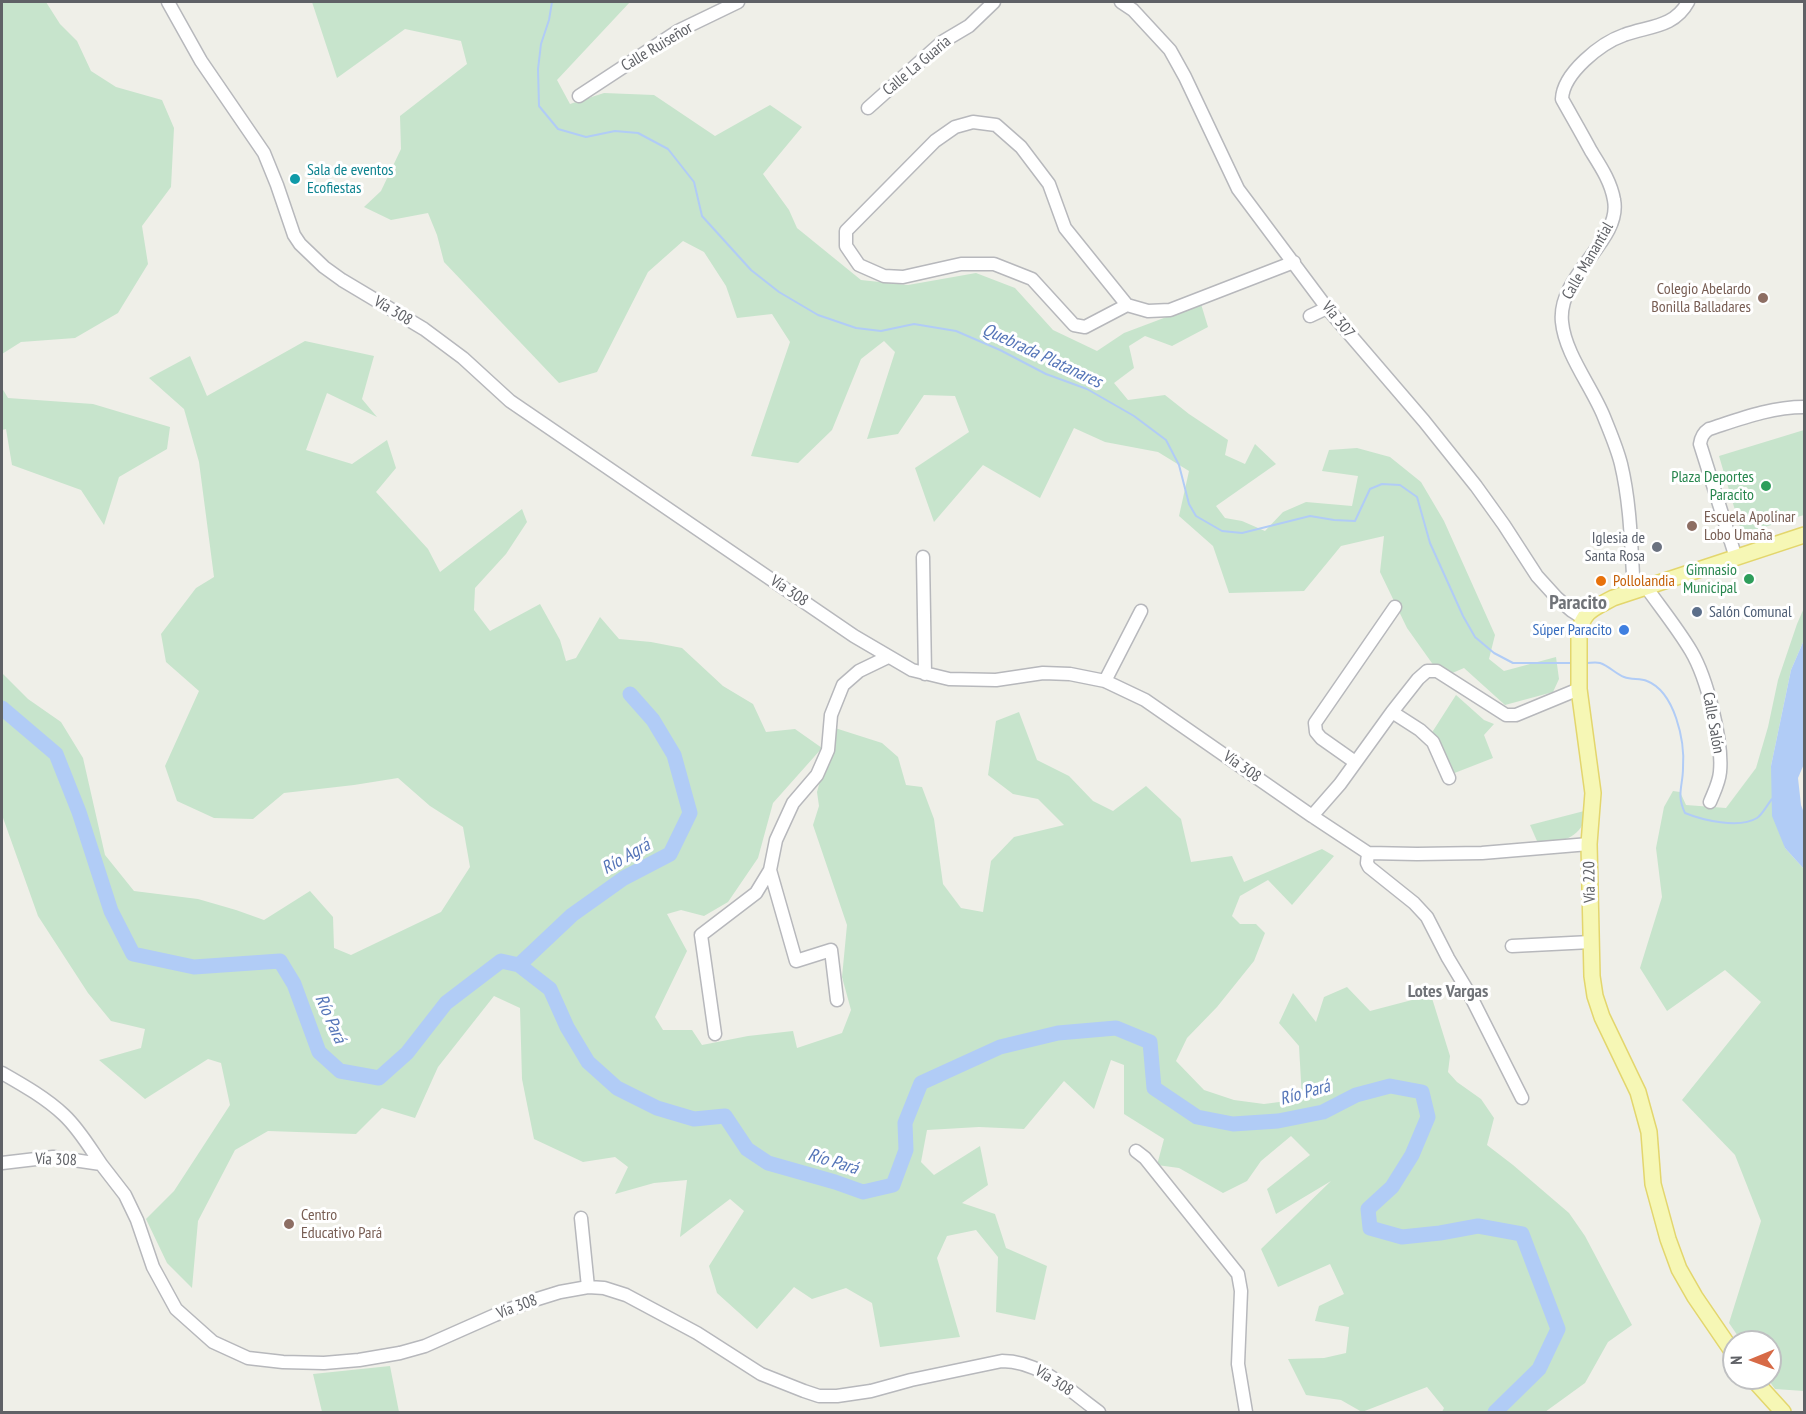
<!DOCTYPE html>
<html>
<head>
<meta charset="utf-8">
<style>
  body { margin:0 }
  #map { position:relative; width:1806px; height:1414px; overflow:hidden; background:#efefe8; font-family:"PT Sans Narrow",sans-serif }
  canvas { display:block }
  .frame { position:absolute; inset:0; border:3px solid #5f6166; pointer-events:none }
  .north { position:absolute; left:1722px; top:1330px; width:60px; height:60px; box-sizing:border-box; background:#fff; border:2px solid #bfc0c2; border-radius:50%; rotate:269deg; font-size:16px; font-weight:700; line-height:24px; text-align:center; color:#5f6166 }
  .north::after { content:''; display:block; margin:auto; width:21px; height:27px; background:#d76a46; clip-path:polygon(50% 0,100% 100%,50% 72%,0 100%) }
</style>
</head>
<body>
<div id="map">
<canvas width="1806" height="1414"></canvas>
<div class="frame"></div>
<div class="north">N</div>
</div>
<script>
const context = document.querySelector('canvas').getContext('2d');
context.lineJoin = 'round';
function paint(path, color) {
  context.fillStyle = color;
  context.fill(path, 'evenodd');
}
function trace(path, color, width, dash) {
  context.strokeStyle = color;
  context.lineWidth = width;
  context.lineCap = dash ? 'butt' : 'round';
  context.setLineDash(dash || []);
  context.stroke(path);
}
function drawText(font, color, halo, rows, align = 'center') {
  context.font = font + ' "PT Sans Narrow",sans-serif';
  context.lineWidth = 6;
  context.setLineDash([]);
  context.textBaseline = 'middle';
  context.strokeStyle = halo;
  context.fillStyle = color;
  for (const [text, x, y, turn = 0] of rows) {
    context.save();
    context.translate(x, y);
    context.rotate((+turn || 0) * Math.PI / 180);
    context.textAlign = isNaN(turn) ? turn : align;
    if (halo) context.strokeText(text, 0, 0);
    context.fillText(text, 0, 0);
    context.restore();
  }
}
const green = new Path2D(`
  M2 2H46L60 24 77 41 91 71 116 87 162 100 174 128 171 187 142 226 148 264 118 313 75 338 21 342 2 354Z
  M312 2H630L557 80 570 104 604 93 654 95 715 136 770 105 802 127 763 174 789 210 797 228 861 280 908 285 976 273 1015 288 1053 330 1097 351 1124 333 1201 304 1208 327 1172 346 1145 336 1129 346 1134 368 1114 383 1128 400 1165 395 1189 414 1228 440 1225 455 1245 464 1255 444 1276 464 1216 506 1225 518 1242 521 1265 531 1283 512 1306 502 1352 506 1358 476 1322 471 1329 450 1357 448 1390 457 1421 482 1444 521 1495 635 1489 659 1504 671 1556 657 1559 679 1553 692 1505 705 1464 668 1450 674 1434 666 1407 628 1380 572 1384 536 1341 546 1304 591 1229 593 1213 546 1179 516 1189 471 1158 452 1105 442 1074 428 1040 498 983 465 934 522 915 468 969 432 955 396 924 395 898 434 867 439 895 352 884 341 861 359 832 430 798 463 751 456 790 342 772 314 737 318 726 286 704 252 683 241 648 272 597 372 559 383 444 262 437 235 428 213 391 220 364 207 381 191 401 149 400 116 467 64 461 41 405 29 337 78Z
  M305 341 374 356 362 399 377 417 327 393 306 450 352 464 387 440 396 468 376 492 428 549 440 572 522 509 527 522 506 554 475 588 474 610 490 631 540 604 560 640 566 661 576 658 600 617 619 639 651 642 682 648 723 686 753 704 766 732 795 729 822 748 773 803 758 858 728 902 704 916 681 910 667 914 687 951 655 1017 663 1030H692L702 1045 748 1036 793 1031 797 1048 842 1033 851 1010 842 977 847 925 813 825 819 806 817 792 835 728 882 743 898 757 906 785 922 787 934 819 943 884 961 908 983 912 991 861 1014 837 1064 825 1038 799 1013 794 988 775 996 721 1019 712 1037 760 1069 776 1093 801 1113 811 1146 786 1181 819 1191 862 1232 856 1244 882 1322 849 1334 856 1292 905 1268 880 1240 896 1232 916 1240 924H1256L1265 933 1254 961 1217 1007 1187 1038 1176 1061 1204 1090 1234 1100 1264 1104 1302 1099 1299 1046 1279 1023 1293 993 1316 1022 1324 997 1347 987 1370 1011 1431 995 1450 1056 1448 1072 1457 1082 1481 1099 1494 1118 1487 1145 1513 1165 1569 1213 1585 1236 1632 1325 1608 1342 1585 1383 1545 1412H1442L1444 1408 1427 1387 1362 1412 1341 1400 1306 1395 1288 1359 1324 1358 1346 1353 1349 1327 1315 1321 1319 1306 1344 1294 1330 1264 1278 1287 1261 1249 1331 1181 1276 1214 1267 1189 1310 1155 1291 1136 1261 1161 1247 1181 1223 1193 1179 1168 1157 1165 1164 1139 1124 1114V1065L1111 1060 1094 1109 1064 1081 1024 1129 979 1127 927 1130 921 1162 934 1175 980 1146 988 1185 962 1203 995 1214 1006 1248 1047 1266 1035 1320 996 1312 998 1257 976 1230 947 1236 937 1258 960 1337 880 1347 872 1303 846 1288 812 1299 794 1287 757 1329 717 1293 709 1266 744 1211 730 1199 680 1237 687 1180 654 1183 615 1194 628 1167 615 1157 583 1162 534 1139 522 1079 520 1008 494 996 438 1067 415 1118 382 1108 356 1134 268 1131 235 1150 198 1221 192 1288 167 1263 146 1219 174 1191 230 1105 221 1063 208 1059 145 1099 99 1060 141 1048 145 1029 111 1021 88 993 38 916 2 815V673L28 699 61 722 83 758 105 855 134 891 198 899 236 910 264 920 310 891 333 917 334 948 351 955 441 912 470 867 463 827 430 806 398 778 354 785 284 793 253 819 214 818 177 801 165 766 199 691 166 662 161 634 196 588 214 577 199 462 184 409 149 378 190 356 207 396Z
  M2 388 8 398 93 404 170 427 167 449 119 477 104 525 81 490 12 465 6 429 2 430Z
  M1804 430V515L1742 534 1719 456Z
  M1804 608V640L1791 670 1771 766 1785 848 1804 869V1391L1775 1389 1767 1378H1770V1342H1742L1729 1323 1761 1221 1735 1155 1682 1100 1761 1002 1725 970 1667 1011 1640 968 1662 897 1656 848 1664 807 1673 791 1680 792 1686 805 1726 808 1756 768 1768 727 1778 680 1797 624Z
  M1456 695 1484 720 1494 724 1484 735 1493 758 1452 774 1431 734Z
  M1588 810C1582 838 1563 844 1537 841L1530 825Z
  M390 1366 399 1412H322L313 1374Z`);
const water = new Path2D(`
  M1804 640V764L1798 778 1801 805 1804 813V869L1785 848 1772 816 1771 766 1791 670Z`);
const stream = new Path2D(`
  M552 2 549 20 541 44 538 69 539 106 558 129 586 137 615 131 638 133 668 149 694 182 702 216 751 270 779 292 818 315 856 328 881 331 914 324 956 331 1000 350 1046 374 1087 389 1134 416 1166 440 1179 465 1189 504 1196 516 1222 531 1242 533 1310 516 1334 520 1355 521 1370 489 1382 484 1400 485 1417 497 1430 543 1463 616 1475 637 1494 653 1513 663H1574
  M1586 663C1590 663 1596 662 1600 663 1609 666 1616 674 1624 677 1632 680 1640 678 1647 681 1675 692 1685 741 1683 768 1683 786 1676 794 1685 813 1702 820 1739 829 1757 818 1762 815 1767 805 1772 799`);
const river = new Path2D(`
  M2 708 56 754 79 812 111 911 133 954 194 967 280 961 294 984 319 1052 340 1071 379 1078 407 1053 446 1003 501 961 519 965 550 989 567 1027 588 1062 617 1088 657 1108 694 1119 725 1116 747 1149 768 1163 835 1182 863 1192 893 1185 906 1150 905 1123 921 1083 1000 1047 1058 1033 1116 1028 1150 1042 1154 1088 1197 1117 1233 1124 1278 1121 1323 1112 1356 1095 1390 1086 1422 1092 1428 1117 1412 1155 1392 1187 1368 1209 1370 1228 1402 1237 1440 1233 1478 1226 1522 1234 1558 1329 1539 1369 1495 1412
  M519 965 572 915 624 878 670 854 690 813 674 755 653 720 630 694`);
const minor = new Path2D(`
  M168 2 201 61 264 153 277 185 294 235 300 244 324 267 342 280 424 329 463 358 510 401 854 636 912 670 949 679 996 680 1043 673 1070 674 1105 681 1145 700 1312 816 1368 853 1417 854 1482 853 1589 844
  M1121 2 1133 10 1170 50 1185 77 1238 189 1247 201 1327 308 1424 421 1476 486 1504 525 1537 576 1557 598 1572 611 1583 618
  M579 96 678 31 738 2
  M868 108 942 42 969 26 994 2
  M1127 305 1085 327 1074 325 1032 279 994 264H961L903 277 884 276 859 265 846 246V231L935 141 955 127 973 122 996 125 1021 147 1049 184 1065 228 1127 305 1148 311 1170 310 1294 262
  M1310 316 1327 308
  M923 557 925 674
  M1736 558 1700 444C1701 437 1703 433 1709 429 1740 419 1771 407 1804 407
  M1646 587C1661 608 1678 629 1691 651 1707 678 1723 741 1720 772 1719 783 1714 792 1710 802
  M1634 591C1631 548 1631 506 1621 464 1617 448 1610 432 1604 417 1592 387 1565 354 1562 322 1557 275 1622 241 1614 200 1611 182 1601 167 1591 151 1582 134 1572 117 1562 99 1563 73 1601 43 1624 35 1648 26 1674 28 1688 2
  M1105 681 1141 611
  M1392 712 1420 730 1433 742 1449 778
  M1355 762 1321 738 1316 732 1315 723 1395 607
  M1312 816 1340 784 1392 712 1418 679 1427 671H1437L1506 715H1516L1579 689
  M1368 853 1367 863 1369 867 1414 903 1427 917 1448 958 1469 993 1522 1098
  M770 870 796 961 831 950 837 1000
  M1512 946 1591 942
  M715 1034 701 935 756 893 770 870 776 840 793 803 817 775 828 750 831 715 843 685 859 671 888 657
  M2 1073C23 1085 46 1098 64 1115 79 1129 90 1148 101 1164
  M1136 1151 1145 1158 1238 1274 1241 1291 1238 1364 1246 1412
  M2 1163 53 1157 101 1164 125 1195 137 1220 153 1267 176 1309 213 1342 248 1358 283 1362 324 1363 359 1360 400 1353 425 1346 495 1315 531 1301 560 1292 588 1287 604 1288 626 1295 697 1333 761 1374 804 1391 819 1396H837L871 1391 911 1380 1002 1361C1040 1361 1070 1391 1099 1412
  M581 1218 588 1287`);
const major = new Path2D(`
  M1734 1354 1695 1297 1679 1269 1668 1239 1653 1184 1649 1132 1638 1092 1602 1017 1595 996 1592 976 1589 844 1593 793 1579 689V633C1583 610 1595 608 1613 598L1804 535
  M1752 1378 1783 1412`);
const markers = [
  [295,179,6,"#0f9aa8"],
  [1763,298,6,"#8d6e63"],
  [1766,486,6,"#2e9e5b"],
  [1692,526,6,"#8d6e63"],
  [1657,547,6,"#6b7280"],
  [1749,579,6,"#2e9e5b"],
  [1601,581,6,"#e8710a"],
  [1697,612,6,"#5c6f8a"],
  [1624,630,6,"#3f7fe0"],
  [289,1224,6,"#8d6e63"]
];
const streetNames = [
  ["Calle Ruiseñor",657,47,-31],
  ["Calle La Guaria",917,66,-40],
  ["Calle Manantial",1588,261,-60],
  ["Vía 308",393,311,31],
  ["Vía 307",1338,320,51],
  ["Vía 308",789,591,34],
  ["Calle Salón",1713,723,80],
  ["Vía 308",1242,767,35],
  ["Vía 220",1590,882,-91],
  ["Vía 308",56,1160,2],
  ["Vía 308",517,1307,-21],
  ["Vía 308",1054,1381,33]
];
const cultureNames = [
  ["Sala de eventos",307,170],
  ["Ecofiestas",307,188]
];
const educationNames = [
  ["Colegio Abelardo",1751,289,"right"],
  ["Bonilla Balladares",1751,307,"right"],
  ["Escuela Apolinar",1704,517],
  ["Lobo Umaña",1704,535],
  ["Centro",301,1215],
  ["Educativo Pará",301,1233]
];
const leisureNames = [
  ["Plaza Deportes",1754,477],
  ["Paracito",1754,495],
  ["Gimnasio",1737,570],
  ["Municipal",1737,588]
];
const worshipNames = [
  ["Iglesia de",1645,538],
  ["Santa Rosa",1645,556]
];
const foodNames = [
  ["Pollolandia",1613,581]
];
const serviceNames = [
  ["Salón Comunal",1709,612]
];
const shopNames = [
  ["Súper Paracito",1612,630]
];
const waterNames = [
  ["Quebrada Platanares",1042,356,25],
  ["Río Agrá",626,857,-30],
  ["Río Pará",330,1019,66],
  ["Río Pará",1305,1093,-16],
  ["Río Pará",833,1162,17]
];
const neighbourhoodNames = [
  ["Lotes Vargas",1448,992]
];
const quarterNames = [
  ["Paracito",1578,603]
];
paint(green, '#c7e4cc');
paint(water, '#b1ccf6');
trace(stream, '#b1ccf6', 2);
trace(river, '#b1ccf6', 15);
trace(minor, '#b7b8bc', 15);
trace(major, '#e3d66d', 18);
trace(minor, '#fff', 12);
trace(major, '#f6f7b5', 15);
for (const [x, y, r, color] of markers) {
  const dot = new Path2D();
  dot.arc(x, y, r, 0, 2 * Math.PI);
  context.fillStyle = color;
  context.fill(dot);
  trace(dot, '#fff', 2);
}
drawText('16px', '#5f6166', '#fff', streetNames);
drawText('16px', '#0d838f', '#fff', cultureNames, 'left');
drawText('16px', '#785e54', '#fff', educationNames, 'left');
drawText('16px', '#27864d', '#fff', leisureNames, 'right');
drawText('16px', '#5b616d', '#fff', worshipNames, 'right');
drawText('16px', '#c56008', '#fff', foodNames, 'left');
drawText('16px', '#4e5e75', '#fff', serviceNames, 'left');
drawText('16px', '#366cbe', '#fff', shopNames, 'right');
drawText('italic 18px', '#5575b8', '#fff', waterNames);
drawText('bold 18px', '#707378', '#fff', neighbourhoodNames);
drawText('bold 20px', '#707378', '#fff', quarterNames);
</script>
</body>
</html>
